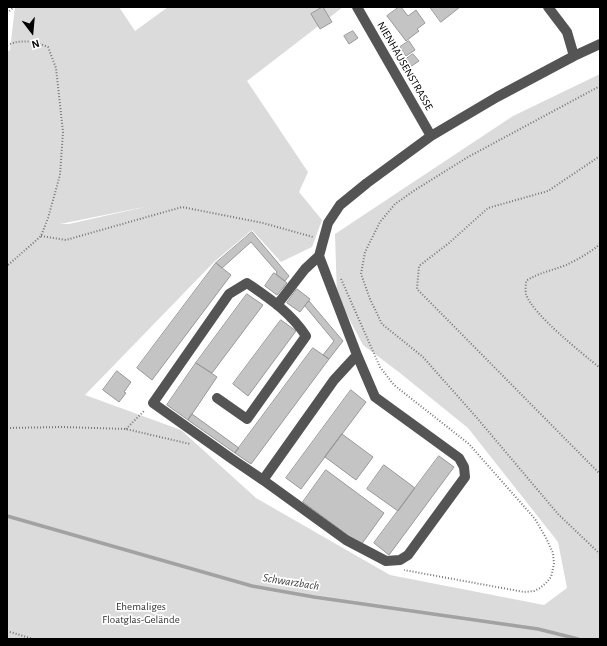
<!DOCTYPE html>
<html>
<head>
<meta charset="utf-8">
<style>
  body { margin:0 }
  #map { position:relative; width:607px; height:646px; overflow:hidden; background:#fff; font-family:"Alegreya Sans",sans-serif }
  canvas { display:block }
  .frame { position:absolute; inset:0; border:8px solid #000; pointer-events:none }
  .north { position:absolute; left:12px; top:12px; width:40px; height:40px; -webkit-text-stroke:3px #fff; paint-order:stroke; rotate:164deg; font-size:11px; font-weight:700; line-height:16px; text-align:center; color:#000 }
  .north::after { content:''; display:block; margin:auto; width:14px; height:18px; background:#000; clip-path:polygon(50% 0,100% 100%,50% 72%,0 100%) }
</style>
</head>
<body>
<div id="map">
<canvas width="607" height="646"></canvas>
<div class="frame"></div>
<div class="north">N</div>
</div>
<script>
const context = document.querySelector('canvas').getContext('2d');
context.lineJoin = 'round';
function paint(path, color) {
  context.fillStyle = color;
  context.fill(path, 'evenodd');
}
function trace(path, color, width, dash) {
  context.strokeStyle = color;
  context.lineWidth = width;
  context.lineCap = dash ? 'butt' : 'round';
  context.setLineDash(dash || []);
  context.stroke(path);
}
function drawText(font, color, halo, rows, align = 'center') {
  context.font = font + ' "Alegreya Sans",sans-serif';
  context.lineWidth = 3.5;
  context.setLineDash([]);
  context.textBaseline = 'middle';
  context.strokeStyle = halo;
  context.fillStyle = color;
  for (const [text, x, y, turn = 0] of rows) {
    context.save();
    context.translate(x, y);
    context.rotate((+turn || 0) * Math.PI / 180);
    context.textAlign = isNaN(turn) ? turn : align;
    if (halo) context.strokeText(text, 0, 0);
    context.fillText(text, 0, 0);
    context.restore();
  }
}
const green = new Path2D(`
  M15 7H119L135 31 168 7H343L247 81 308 172 299 192 322 220 312 247 281 262 252 230 214 262 85 395 181 430 256 498 390 575 544 605 567 588 558 542 468 428 400 373 363 345 337 296 335 234 513 116 600 74V639H7V52L10 50ZM149 206 69 224H60Z`);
const stream = new Path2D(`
  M7 516 252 586 314 597 538 629 578 639`);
const building = new Path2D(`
  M323 7 332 22 320 29 311 14Z
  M399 7H401L408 16 416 10 425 23 417 29 419 31 406 41 387 16Z
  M430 7H460L441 22Z
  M353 31 358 38 349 44 344 36Z
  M409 41 415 50 406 56 400 47Z
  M413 54 419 61 407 69 402 62Z
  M252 232 289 276 285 281 276 274 277 272 251 242 222 268 216 263Z
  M216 263 231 275 152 380 137 368Z
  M274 273 287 283 277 295 265 286Z
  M297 289 310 299 300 312 287 303Z
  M247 294 263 305 212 373 196 363Z
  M309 301 343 341 329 359 323 355 334 341 305 306Z
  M281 320 296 331 248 396 233 384Z
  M313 348 329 359 251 464 235 453Z
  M196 363 217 377 188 420 167 405Z
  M117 371 131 382 124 392 126 393 119 402 103 390Z
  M351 390 366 402 301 489 286 478Z
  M192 414 239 448 235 453 188 420Z
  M342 434 373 457 356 480 325 457Z
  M439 456 454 467 389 555 374 543Z
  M384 465 415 488 398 511 367 489Z
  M326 470 384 513 361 545 303 502Z`);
const path = new Path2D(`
  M7 13 14 7
  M7 45C22 39 34 41 48 47L56 68 63 132 60 175 48 218 41 236 7 266
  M600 86 468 157 415 190 395 204 380 222 365 252 361 274 370 299 382 324 423 357 477 418 558 514 600 554
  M600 156 548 191 488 208 449 243 419 266 417 289 600 474
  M41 236 66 240 182 207 263 223 313 237
  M600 244C591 252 577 260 566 265 551 271 540 272 526 281 526 285 525 290 526 294 532 314 582 353 600 368
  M341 279 380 367 394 385 469 444 535 519 546 538 553 553 554 564 551 577 546 583 540 588 534 591 524 592 404 570
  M7 428 62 427 126 429 190 444
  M126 429 145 410
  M7 631 33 639`);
const minor = new Path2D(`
  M357 7 431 136
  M548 7 567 32 574 56
  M277 305 305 269 319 256
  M357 355 375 397 459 458 464 467 465 477 408 555 400 560 386 561 346 540 263 480 334 380Z
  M357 355 319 256 328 223 340 205 367 183 431 136 497 97 574 56 600 44
  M217 398 247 419 306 336C290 312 270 299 247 283L229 294 153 403 232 459 263 480`);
const streetNames = [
  ["NIENHAUSENSTRASSE",405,66,60]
];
const parkNames = [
  ["Ehemaliges",141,607],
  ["Floatglas-Gelände",141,620]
];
const waterNames = [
  ["Schwarzbach",291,582,9]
];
paint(green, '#dbdbdb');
trace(stream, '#a2a2a2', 3.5);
paint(building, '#c4c4c4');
trace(building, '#989898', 1);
trace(path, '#767676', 2, [1, 2]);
trace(minor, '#545454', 10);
drawText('11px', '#000', '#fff', streetNames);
drawText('11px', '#323232', '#fff', parkNames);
drawText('italic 12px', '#434343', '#fff', waterNames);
</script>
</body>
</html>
